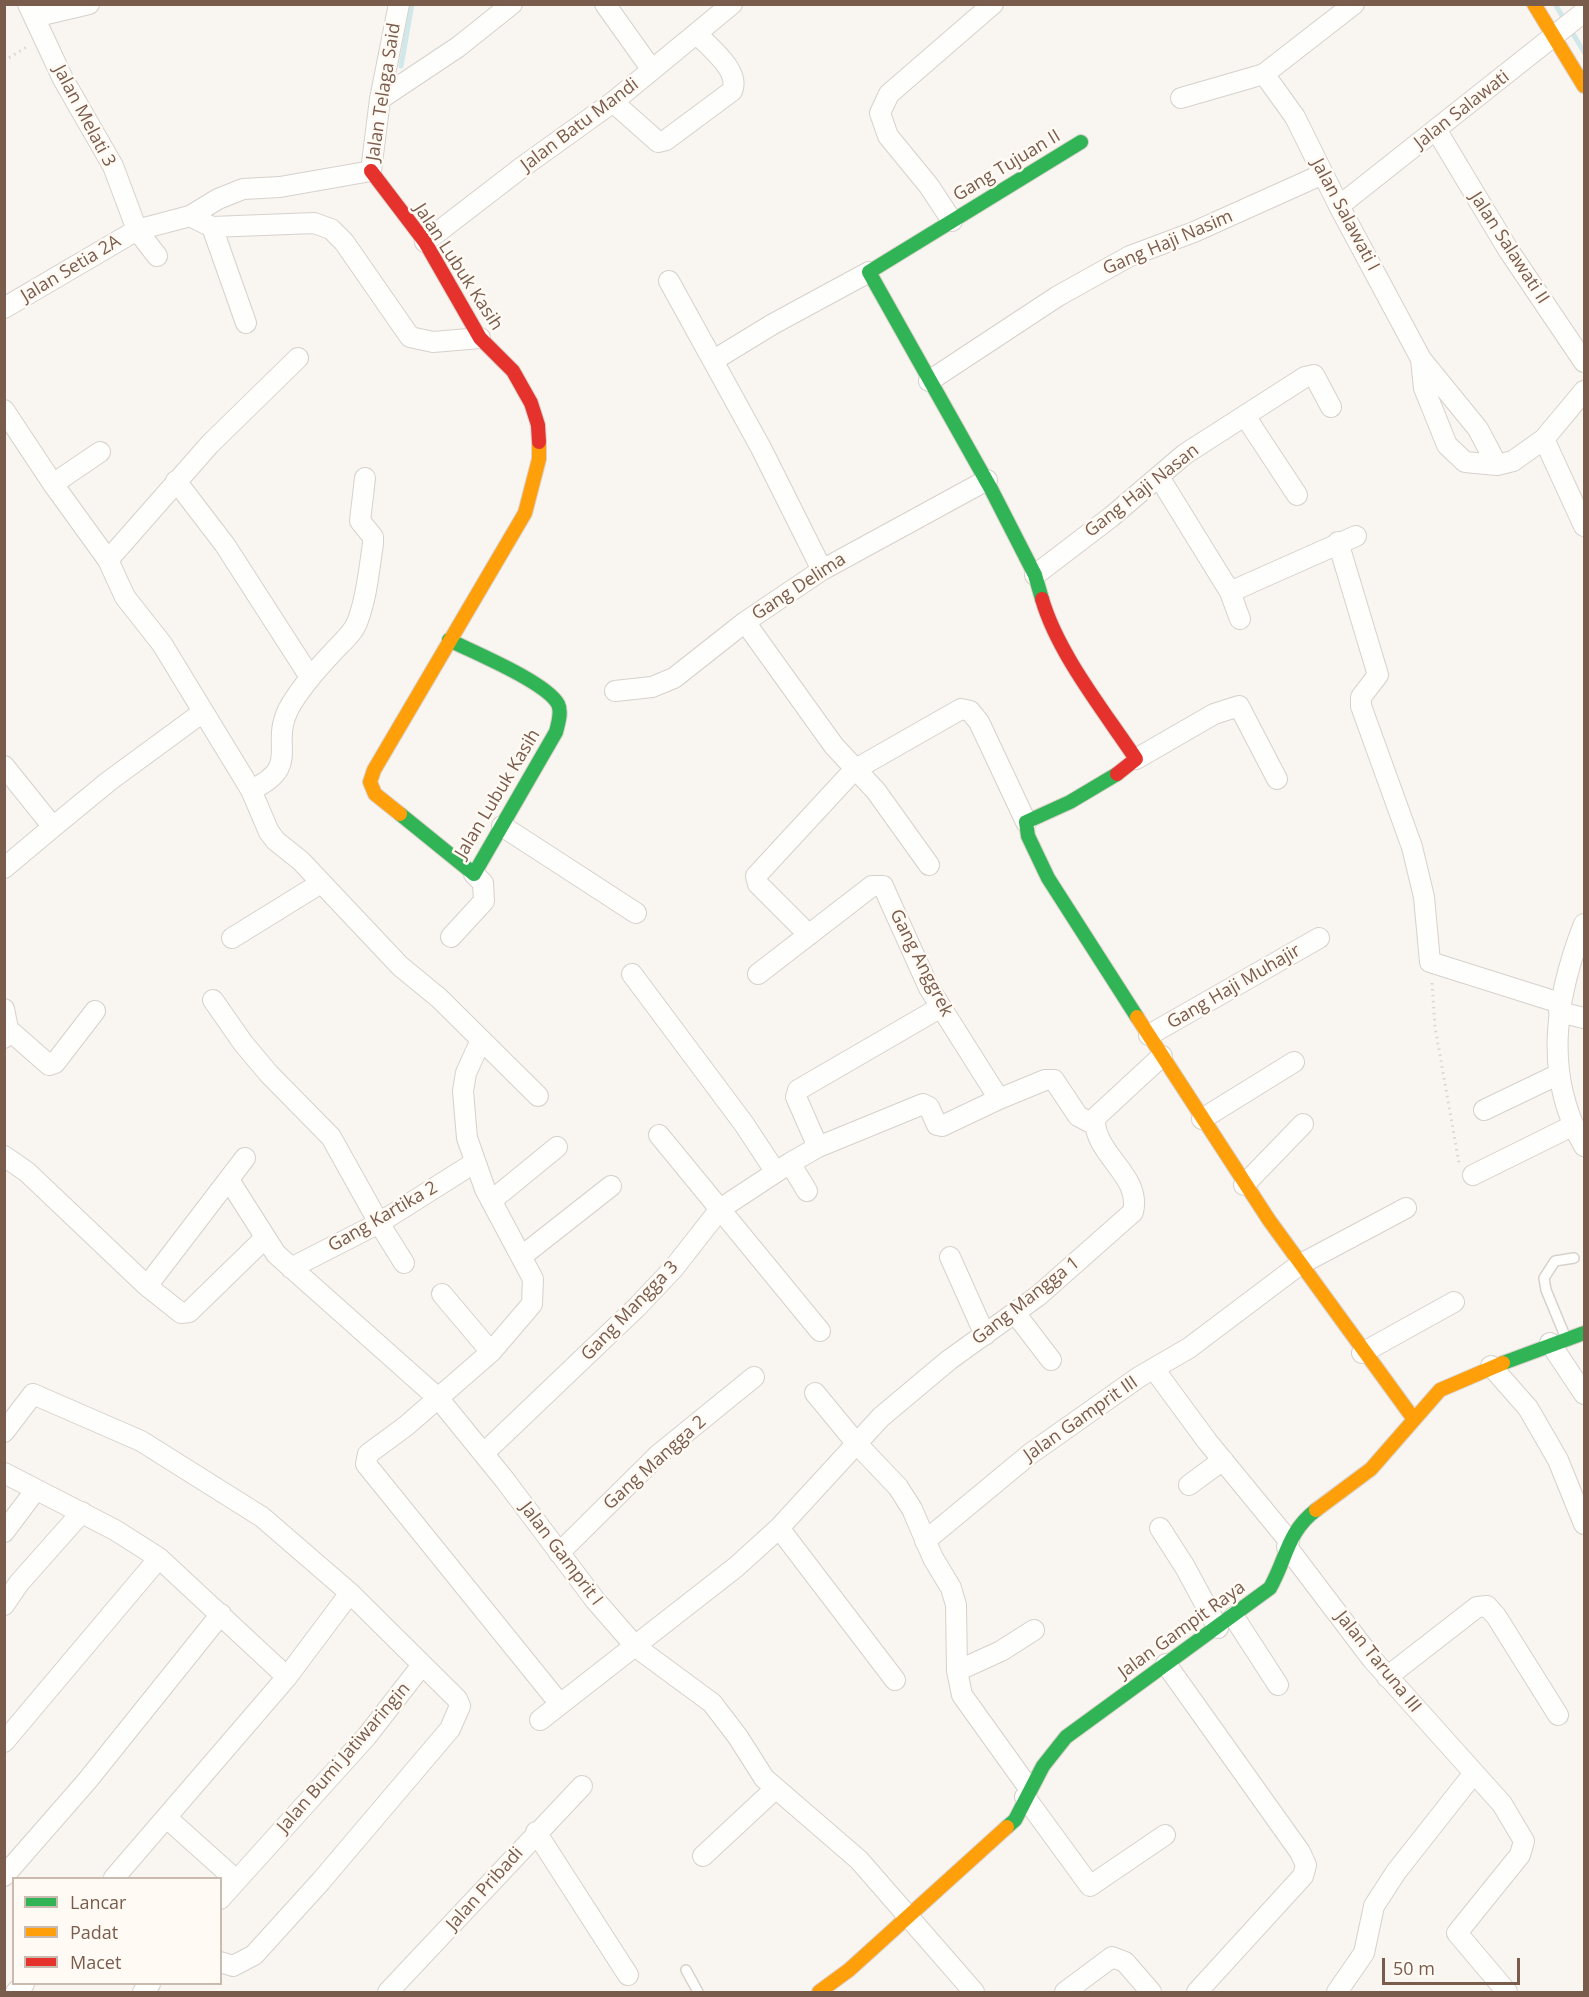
<!DOCTYPE html>
<html>
<head>
<meta charset="utf-8">
<style>
  body { margin:0 }
  #map { position:relative; width:1589px; height:1997px; overflow:hidden; background:#f9f5f0; font-family:"Open Sans",sans-serif }
  canvas { display:block }
  .frame { position:absolute; inset:0; border:6px solid #7a5c4d; pointer-events:none }
  .legend { position:absolute; left:12px; top:1877px; width:210px; height:108px; box-sizing:border-box; background:#fffaf3; border:2px solid #cabbb1; margin:0; padding:8px 10px; list-style:none; font-size:18px; color:#7a5c4d }
  .legend li { display:flex; align-items:center; gap:12px; height:30px }
  .legend b { width:30px; border:2px solid #cabbb1 }
  .scale { position:absolute; left:1382px; top:1958px; width:138px; height:27px; box-sizing:border-box; border:3px solid #7a5c4d; border-top:0; padding-left:8px; font-size:18px; line-height:21px; white-space:nowrap; color:#7a5c4d; -webkit-text-stroke:4px #fffaf3; paint-order:stroke }
</style>
</head>
<body>
<div id="map">
<canvas width="1589" height="1997"></canvas>
<div class="frame"></div>
<ul class="legend">
<li><b style="height:8px;background:#30b455"></b>Lancar</li>
<li><b style="height:8px;background:#ff9f0a"></b>Padat</li>
<li><b style="height:8px;background:#e5322d"></b>Macet</li>
</ul>
<div class="scale">50 m</div>
</div>
<script>
const context = document.querySelector('canvas').getContext('2d');
context.lineJoin = 'round';
function trace(path, color, width, dash) {
  context.strokeStyle = color;
  context.lineWidth = width;
  context.lineCap = dash ? 'butt' : 'round';
  context.setLineDash(dash || []);
  context.stroke(path);
}
function drawText(font, color, halo, rows, align = 'center') {
  context.font = font + ' "Open Sans",sans-serif';
  context.lineWidth = 5;
  context.setLineDash([]);
  context.textBaseline = 'middle';
  context.strokeStyle = halo;
  context.fillStyle = color;
  for (const [text, x, y, turn = 0] of rows) {
    context.save();
    context.translate(x, y);
    context.rotate((+turn || 0) * Math.PI / 180);
    context.textAlign = isNaN(turn) ? turn : align;
    if (halo) context.strokeText(text, 0, 0);
    context.fillText(text, 0, 0);
    context.restore();
  }
}
const stream = new Path2D(`
  M1555 4 1584 52
  M401 66 412 4`);
const path = new Path2D(`
  M4 61 28 46
  M1432 983 1435 1027 1459 1163`);
const lane = new Path2D(`
  M1565 1336 1546 1290 1544 1278 1555 1261 1574 1258
  M686 1970 698 1992`);
const street = new Path2D(`
  M28 4 63 79 113 166 137 230 157 256
  M605 4 652 70
  M34 17 89 4
  M1264 74 1295 117 1339 206 1421 359 1424 388 1447 445 1465 462 1497 465 1513 461 1544 439 1584 391
  M1181 98 1264 74 1354 4
  M380 99 458 47 512 4
  M613 102 658 142 666 140 732 91C741 71 709 47 697 34
  M1437 131 1509 251 1584 362
  M1339 206 1584 12
  M190 216 212 227 314 223 331 229 344 242 410 337 433 342 480 338
  M952 221 929 186 888 136 880 113 889 94 993 4
  M212 227 246 323
  M425 242 521 168 613 102 732 4
  M669 281 761 448 822 570
  M4 308 137 230 190 216 218 199 243 189 280 187 371 171 380 99 399 4
  M1421 359 1478 429 1497 465
  M714 360 773 324 869 272
  M929 381 1058 296 1130 256 1194 232 1323 174
  M4 410 53 484 108 560 125 597 162 644 251 790 269 832 276 841 301 861 400 966 439 998 538 1096
  M1245 416 1297 495
  M1544 439 1584 526
  M1159 477 1230 592 1356 536
  M176 481 225 545 310 677
  M53 484 100 452
  M1338 542 1378 675 1361 697V706L1412 847 1424 897 1430 962 1560 1003
  M108 560 210 444 298 358
  M1035 575 1111 517 1185 454 1305 377 1314 375 1331 407
  M1230 592 1240 619
  M745 622 834 746 876 791 929 865
  M615 691 652 687 674 678 745 622 822 570 987 480
  M1136 759 1214 714 1239 706 1277 779
  M4 766 53 827 4 868
  M251 790C302 766 270 747 288 710 299 689 316 670 333 652 341 643 354 633 358 620 367 596 369 569 373 544V537L360 521 365 478
  M502 826 636 913
  M53 827 109 781 203 712
  M1584 924C1555 998 1543 1075 1584 1146
  M809 935 758 884 756 876 854 770 961 709 970 711 979 722 1026 822
  M451 937 484 901 483 883 474 874
  M232 938 321 883
  M632 974 744 1124 775 1171
  M758 974 872 886H883L929 988 999 1099 1045 1080H1054L1078 1116 1095 1125
  M213 1000 243 1043 269 1074 331 1137 379 1223 404 1263
  M4 1009 8 1029 4 1038
  M1559 1012 1584 1018
  M8 1029 49 1065 55 1063 95 1011
  M1149 1035 1319 938
  M481 1040 466 1073 463 1091 467 1138 485 1189 533 1279 532 1304 491 1352 406 1426 368 1454 366 1464 560 1704
  M1484 1110 1557 1075
  M1202 1119 1294 1062
  M659 1135 820 1331
  M818 1147 796 1097 798 1090 941 1007
  M4 1156 27 1172 147 1286 181 1313 189 1312 264 1239
  M790 1163 818 1147 923 1104 929 1107 937 1125 942 1126 999 1099
  M1473 1175 1572 1126
  M229 1180 276 1254 439 1399 504 1479 595 1600 636 1647 712 1703 738 1737 764 1778 859 1860 974 1992
  M1244 1185 1303 1124
  M491 1201 557 1147
  M522 1256 611 1186
  M950 1257 985 1335
  M291 1268 379 1223 474 1163
  M147 1286 245 1158
  M442 1294 491 1352
  M1015 1313 1051 1360
  M1550 1343 1584 1394
  M1362 1353 1454 1302
  M1491 1366 1528 1408 1558 1460 1584 1524
  M1154 1369 1207 1441 1289 1541
  M815 1393 857 1444 898 1487 912 1509 933 1558 951 1588 956 1605 957 1671 962 1695 1028 1787
  M4 1432 33 1394 141 1441 262 1517 350 1593 457 1699 460 1706 450 1729 321 1881 254 1955 233 1966 220 1962
  M484 1453 637 1307 673 1269 720 1209 790 1163 807 1191
  M4 1473 115 1530 159 1558 287 1677 350 1593
  M1189 1485 1223 1460
  M779 1528 895 1680
  M1160 1528 1185 1567 1218 1628
  M4 1532 35 1491
  M925 1541 1030 1454 1139 1377 1189 1348 1299 1265 1406 1208
  M1287 1547 1372 1659 1502 1804 1524 1841 1520 1855 1457 1933 1507 1992
  M559 1553 658 1455 754 1377
  M4 1605 19 1583 82 1512
  M1234 1617 1278 1685
  M1166 1664 1300 1852 1306 1865 1303 1876 1197 1992
  M957 1671 1001 1651 1034 1630
  M1387 1677 1477 1607 1487 1606 1496 1616 1558 1715
  M540 1720 736 1567 779 1528 881 1417 949 1360 1038 1296 1133 1212C1142 1175 1093 1154 1095 1118L1162 1056
  M4 1742 159 1558
  M1025 1797 1090 1886 1165 1835
  M167 1818 236 1880
  M536 1832 628 1975
  M703 1856 775 1789
  M4 1876 87 1781 221 1614
  M114 1878 287 1677
  M220 1899 367 1736 422 1665
  M16 1992 24 1984
  M143 1992 150 1984
  M388 1992 582 1786
  M1065 1992 1112 1957 1125 1962 1151 1992
  M1337 1992 1364 1953 1374 1906 1396 1872 1474 1773`);
const fast = new Path2D(`
  M1042 599 1035 575 991 489 869 272 1081 142
  M1117 774 1070 802 1026 822 1028 836 1048 878 1137 1017
  M400 814 474 874 556 732C558 724 562 712 558 704 546 682 473 652 449 640
  M1503 1363 1584 1333
  M1007 1827 1015 1820 1043 1766 1066 1737 1270 1588C1287 1558 1287 1532 1316 1510`);
const slow = new Path2D(`
  M1534 4 1584 86
  M400 814 375 794 370 782 374 770 525 513 539 459V442
  M1137 1017 1269 1220 1413 1418
  M1316 1510 1371 1469 1440 1390 1503 1363
  M819 1992 849 1970 1007 1827`);
const jam = new Path2D(`
  M371 171 425 242 480 338 513 371 531 403 538 425 539 442
  M1042 599C1058 654 1104 711 1136 759L1117 774`);
const streetNames = [
  ["Jalan Telaga Said",384,92,-81],
  ["Jalan Salawati",1462,110,-38],
  ["Jalan Melati 3",84,116,62],
  ["Jalan Batu Mandi",580,125,-37],
  ["Gang Tujuan II",1007,166,-31],
  ["Jalan Salawati I",1345,215,62],
  ["Gang Haji Nasim",1168,243,-23],
  ["Jalan Salawati II",1509,248,57],
  ["Jalan Lubuk Kasih",458,267,57],
  ["Jalan Setia 2A",71,269,-31],
  ["Gang Haji Nasan",1142,491,-38],
  ["Gang Delima",799,587,-33],
  ["Jalan Lubuk Kasih",498,794,-59],
  ["Gang Anggrek",921,963,63],
  ["Gang Haji Muhajir",1234,987,-30],
  ["Gang Kartika 2",383,1217,-30],
  ["Gang Mangga 1",1026,1301,-38],
  ["Gang Mangga 3",630,1311,-46],
  ["Jalan Gamprit III",1081,1419,-35],
  ["Gang Mangga 2",655,1463,-42],
  ["Jalan Gamprit I",561,1554,53],
  ["Jalan Gampit Raya",1182,1630,-36],
  ["Jalan Taruna III",1378,1662,51],
  ["Jalan Bumi Jatiwaringin",344,1758,-49],
  ["Jalan Pribadi",485,1889,-48]
];
trace(stream, '#d0e8ea', 5);
trace(lane, '#d7d1cb', 12);
trace(street, '#d7d1cb', 22);
trace(fast, '#d9d2cb', 16);
trace(slow, '#d9d2cb', 16);
trace(jam, '#d9d2cb', 16);
trace(path, '#dcd5d0', 3, [1.5, 4.5]);
trace(lane, '#fefefd', 9);
trace(street, '#fefefd', 20);
trace(fast, '#30b455', 14);
trace(slow, '#ff9f0a', 14);
trace(jam, '#e5322d', 14);
drawText('18px', '#7a5c4d', '#fffaf3', streetNames);
</script>
</body>
</html>
